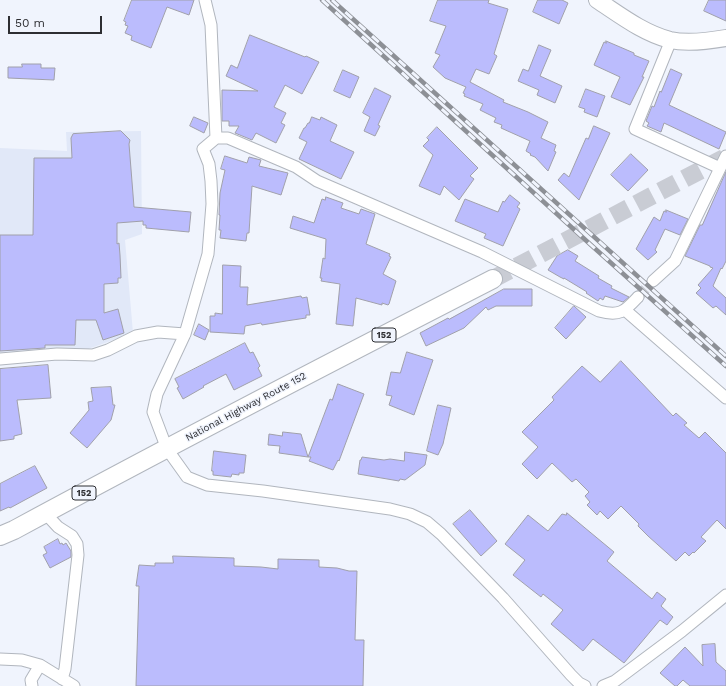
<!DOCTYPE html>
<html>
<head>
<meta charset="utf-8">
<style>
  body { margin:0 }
  #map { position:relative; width:726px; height:686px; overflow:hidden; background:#f0f4fd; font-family:"Work Sans",sans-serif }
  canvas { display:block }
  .scale { position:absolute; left:8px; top:16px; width:94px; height:18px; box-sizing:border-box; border:2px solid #2d2e32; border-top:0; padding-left:5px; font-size:12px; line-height:14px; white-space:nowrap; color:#2d2e32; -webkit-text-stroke:3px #f0f4fd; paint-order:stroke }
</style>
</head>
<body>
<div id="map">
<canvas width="726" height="686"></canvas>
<div class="scale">50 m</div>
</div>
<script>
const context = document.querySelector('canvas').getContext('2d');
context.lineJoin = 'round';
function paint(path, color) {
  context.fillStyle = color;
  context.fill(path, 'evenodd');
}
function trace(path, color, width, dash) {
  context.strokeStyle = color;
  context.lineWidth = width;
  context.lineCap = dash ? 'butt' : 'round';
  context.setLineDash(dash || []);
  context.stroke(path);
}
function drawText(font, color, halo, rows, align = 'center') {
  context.font = font + ' "Work Sans",sans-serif';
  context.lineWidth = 3;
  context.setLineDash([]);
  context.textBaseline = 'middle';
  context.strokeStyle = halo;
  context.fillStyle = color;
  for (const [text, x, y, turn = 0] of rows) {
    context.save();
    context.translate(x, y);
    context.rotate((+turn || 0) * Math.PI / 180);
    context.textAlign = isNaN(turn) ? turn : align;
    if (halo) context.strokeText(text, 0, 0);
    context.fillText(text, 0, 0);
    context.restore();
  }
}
const built = new Path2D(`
  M141 131 142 234 125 240 133 333 88 349 0 353V148L67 151 66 132Z`);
const building = new Path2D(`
  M132 0H194L189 15 167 7 151 48 131 40 132 36 125 33 128 26 125 25 126 22 124 21Z
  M438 0H489L488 3 508 9 494 54 497 56 489 74 476 69 470 82 504 100 503 102 528 112 548 122 541 138 556 145 554 151 556 152 548 171 535 157 530 155 531 154 526 151 530 141 501 128 502 125 494 122 496 118 480 110 483 104 464 96 465 94 463 93 466 87 445 78 433 67 440 55 435 53 446 26 430 21Z
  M538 0H562L568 3 559 24 533 12Z
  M709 0H726V21L704 11Z
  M250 35 305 57 306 56 319 62 302 94 285 85 274 107 286 113 281 123 285 125 276 143 256 133 252 140 235 133 239 126H229V121H222V90L258 91 226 76 231 65 237 68Z
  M606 41 634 53V55L649 61 642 77H644L630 105 611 97 620 77 594 65 604 42 606 43Z
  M539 45 551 50 540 76 562 86 555 103 537 95 539 90 518 81 523 69 528 71Z
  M22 64H41V68H55L54 80 8 78V67H22Z
  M671 69 682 74 669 105 726 132 719 149 664 123 661 132 647 126 649 123 646 121 652 106 654 107 660 91 661 92Z
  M343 70 359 77 350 98 334 91Z
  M375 88 391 96 378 125 380 126 375 136 364 131 370 117 363 113Z
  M586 89 605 96 597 117 584 112 585 109 579 107Z
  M194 117 208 123 204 133 190 126Z
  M312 117 320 120 321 117 337 125 330 141 354 152 341 179 299 159 307 142 299 138 304 128H305L308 123H309Z
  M594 126 610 133 579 200 558 180 564 173 569 177 586 138 588 139Z
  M437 127 478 168 470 176 474 179 459 200 444 186 440 195 419 186 433 155 423 146 429 140 427 138Z
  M121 131 130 140 129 144 134 207 191 212 189 232 146 228V225H143V221L117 223V244L119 243 120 255 121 278H118V283L104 284V313L118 309 124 333 103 340 96 320H76L75 345H45V348L0 351V235H33L34 158H72L71 138 73 134Z
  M631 154 648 170 628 191 611 175Z
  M225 156 247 163 249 157 261 160 259 166 288 173 281 195 252 186 249 233H247L246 241 220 238 221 230H219L220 215H219L220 193 225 170 221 169Z
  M726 172V261L722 269 721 268 713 286 726 298V315L716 306 713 308 696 293 701 288 698 285 713 268 710 267V266L685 256 700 225H702Z
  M510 195 520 203 517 207 520 209 503 246 484 238 486 234 455 221 465 199 498 212 503 201 504 202Z
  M326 197 343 203 341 208 359 214 361 209 375 214 366 244 390 254 389 256 391 257 383 274 396 281 389 304 388 305 382 303V305L356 298 353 326 336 324 340 284 321 281 322 278H320L323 258 325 259 326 239 290 228 293 216 314 223 322 199 325 200Z
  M666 210 688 219 680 235 665 229 655 250 657 252 648 260 636 249 654 217 660 221 664 211 666 212Z
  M568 250 578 256 575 261 599 276 598 278 612 286 611 288 629 297 623 302 605 296 603 300 600 298 598 301 586 293 587 292 564 278V279L560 277 548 270 557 256Z
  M223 265 241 266 240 287H248L247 305 301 296 302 298 307 297 310 315H306V318L286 321 262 325 261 323 245 326 244 334 210 332V316H215V313L222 314Z
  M504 289H532V306H496L488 310 486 307 464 328 426 346 420 333 448 318 449 319Z
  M574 306 586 317 566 339 555 328Z
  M199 324 209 330 205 340 194 335Z
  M245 343 250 353 253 352 260 366 258 368 262 376 234 390 226 374 203 386 204 387 183 399 177 388 179 387 175 379Z
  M407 352 433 360 414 415 389 405 392 396 386 395 391 372 400 373Z
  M621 361 673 416 676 413 687 423 684 425 699 438 705 432 726 453V529L717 520 701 537 706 541 694 553 693 552 689 556 685 552 676 561 648 536 638 526 639 524 621 506 608 519 600 511 597 515 587 505 590 502 585 496 589 492 576 479 572 482 552 463 537 479 522 464 538 447 522 432 554 400 552 397 582 366 600 382Z
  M48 365 51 398 17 400 22 434 14 436V439L0 441V369Z
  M338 384 364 394 339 461 338 460 333 470 309 461 311 457H308L330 399 332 400Z
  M111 387 113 405H115L111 420 87 448 70 433 89 410 88 402 93 401 91 388Z
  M438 405 451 408 443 444 438 455 427 451Z
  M283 432 301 434 308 457 279 453 280 446 268 445 269 434 282 436Z
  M214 451 246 455 244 473H239V475L232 474 231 477 213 475V471H212Z
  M405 452 427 455 425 465 405 480 400 479 399 481 358 474 360 460H361L362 457 384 460 390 459 404 461Z
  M35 466 47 488 10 508 9 507 0 511V484Z
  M470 510 497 541 481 556 453 524Z
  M567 513 614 552 607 561 652 599 657 592 666 599 661 606 673 617 667 625 660 620 624 663 593 639 583 651 551 624 563 610 543 594 541 597 513 575 525 560 505 544 528 515 548 531 562 514 566 515Z
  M58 539 60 544 62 543 63 545 66 543 71 551V557L50 568 43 555 47 553 44 547Z
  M173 556 234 558V566L261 567 278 569V559L319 560V567L337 568 349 571H357L355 640H364L363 686H136L139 586H136L139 565 155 566V563H173Z
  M715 644 716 662 726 671V686H690L683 680 677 686H675L660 673 685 647 703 666 702 645Z`);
const minorTunnel = new Path2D(`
  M638 297 653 281`);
const trunkTunnel = new Path2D(`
  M493 279 726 157`);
const minor = new Path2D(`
  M205 0 211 25 216 138
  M671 40 635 129 720 168
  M653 281 675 261 726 156
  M625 310 726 398
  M0 359 57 354 93 355 108 350 136 336 158 332 185 334
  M45 513 58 527 72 536 77 544 78 555 65 669 62 679
  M0 659 22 660 40 665 74 686
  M32 686 31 680 40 665
  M585 686 579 683 571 675 503 598 441 534 427 522 410 514 390 509 263 491 207 485 187 477 167 449 153 412 157 394 185 334 208 254 212 204 211 181 209 164 203 149 216 138H228L296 167 317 181 482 252 599 311C620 317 625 311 638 297
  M603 686 615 681 682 631 726 595`);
const secondary = new Path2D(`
  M597 0C620 15 643 33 670 40 688 44 709 41 726 38`);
const trunk = new Path2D(`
  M0 536 14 530C173 444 333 361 493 279`);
const rail = new Path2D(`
  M322 0 591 245 726 366
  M332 0 726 356`);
const shields = [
  [384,335,24],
  [84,493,24]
];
const shieldNames = [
  ["152",384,335],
  ["152",84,493]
];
const streetNames = [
  ["National Highway Route 152",246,407,-28]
];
paint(built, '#e1e8f8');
paint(building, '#bbbcfd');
trace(building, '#a0a0aa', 1);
trace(minorTunnel, '#c9ccd4', 11, [11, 5.5]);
trace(trunkTunnel, '#c9ccd4', 18, [18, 9]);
trace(minor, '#b1b6be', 13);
trace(secondary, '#b1b6be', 18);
trace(trunk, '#b1b6be', 20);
trace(minor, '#fff', 11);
trace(secondary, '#fff', 16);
trace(trunk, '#fff', 18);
trace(rail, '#8d9096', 4.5);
trace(rail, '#f0f4fd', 3, [9]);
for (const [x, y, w] of shields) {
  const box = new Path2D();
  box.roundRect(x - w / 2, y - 7, w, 14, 3);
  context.fillStyle = '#f0f4fd';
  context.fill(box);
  trace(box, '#2d2e32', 1);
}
drawText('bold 9px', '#2d2e32', null, shieldNames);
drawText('10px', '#2d2e32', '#f0f4fd', streetNames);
</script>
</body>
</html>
